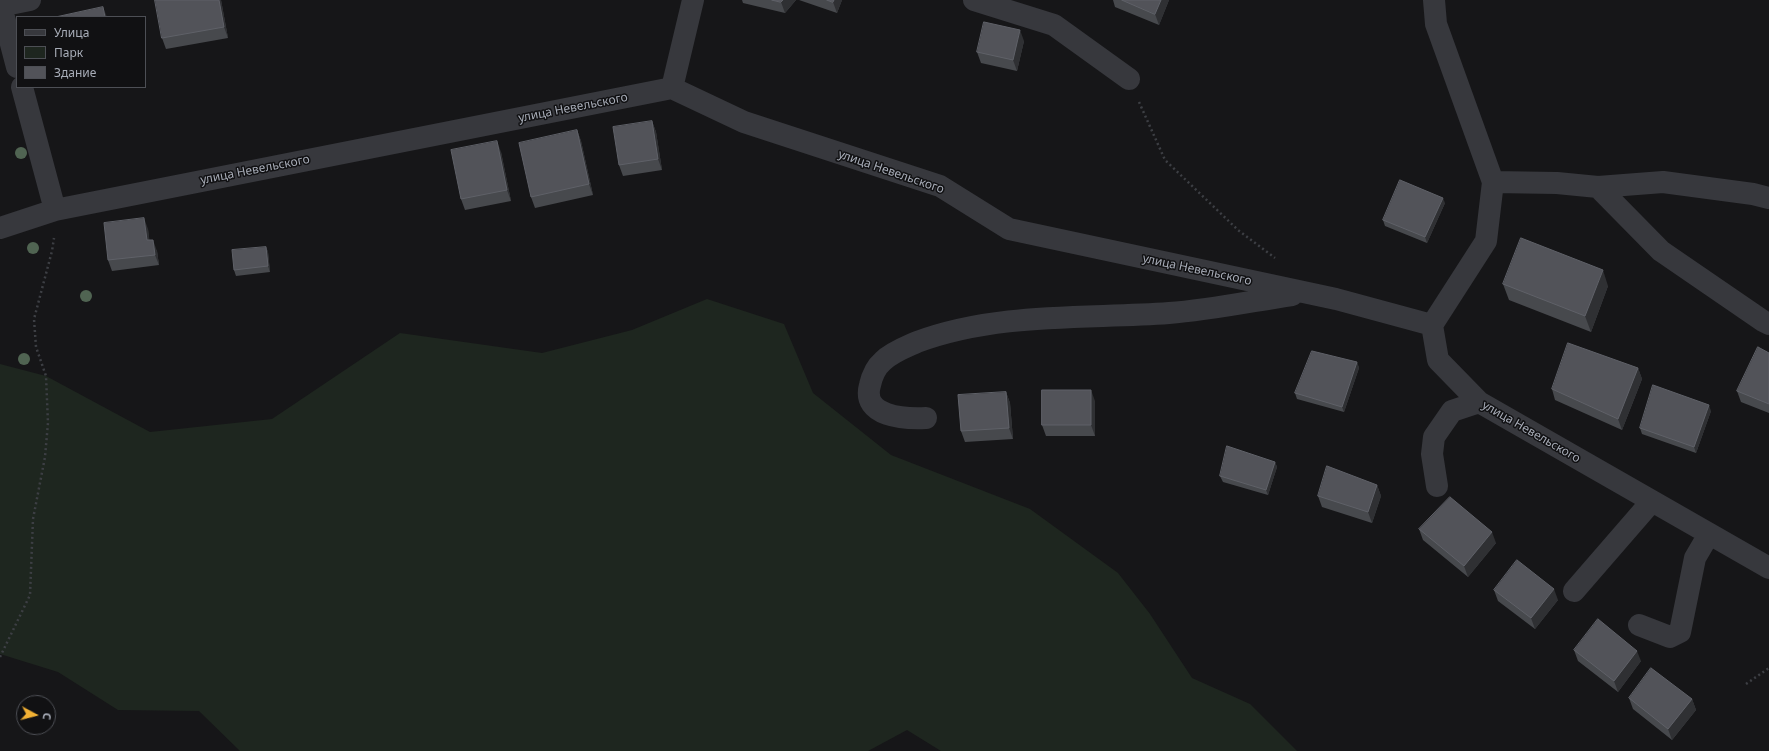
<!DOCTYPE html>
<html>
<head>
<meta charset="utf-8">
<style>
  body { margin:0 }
  #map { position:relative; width:1769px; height:751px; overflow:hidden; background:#161618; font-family:"Noto Sans",sans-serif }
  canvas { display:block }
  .legend { position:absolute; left:16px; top:16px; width:130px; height:72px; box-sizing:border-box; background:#111113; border:1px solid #4d4f55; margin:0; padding:5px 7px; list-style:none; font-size:12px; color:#a8adb8 }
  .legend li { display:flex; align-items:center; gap:8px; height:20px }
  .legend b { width:20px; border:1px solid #4d4f55 }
  .north { position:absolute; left:16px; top:695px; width:40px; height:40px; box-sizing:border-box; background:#111113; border:1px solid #4d4f55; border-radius:50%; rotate:97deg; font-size:11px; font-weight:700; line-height:16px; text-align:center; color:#a8adb8 }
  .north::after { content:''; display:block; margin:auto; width:14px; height:18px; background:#f2b134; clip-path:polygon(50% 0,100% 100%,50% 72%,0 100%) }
</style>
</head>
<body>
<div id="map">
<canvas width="1769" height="751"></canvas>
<ul class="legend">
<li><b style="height:5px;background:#37383d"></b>Улица</li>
<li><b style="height:11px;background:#1e261f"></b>Парк</li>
<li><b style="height:11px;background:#525359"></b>Здание</li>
</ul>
<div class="north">С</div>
</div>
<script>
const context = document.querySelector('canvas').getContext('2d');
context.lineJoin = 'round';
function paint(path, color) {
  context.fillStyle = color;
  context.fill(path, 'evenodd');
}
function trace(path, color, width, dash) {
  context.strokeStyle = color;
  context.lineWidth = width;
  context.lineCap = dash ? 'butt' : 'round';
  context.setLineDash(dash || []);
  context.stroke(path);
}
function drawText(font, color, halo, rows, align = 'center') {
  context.font = font + ' "Noto Sans",sans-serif';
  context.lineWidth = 3;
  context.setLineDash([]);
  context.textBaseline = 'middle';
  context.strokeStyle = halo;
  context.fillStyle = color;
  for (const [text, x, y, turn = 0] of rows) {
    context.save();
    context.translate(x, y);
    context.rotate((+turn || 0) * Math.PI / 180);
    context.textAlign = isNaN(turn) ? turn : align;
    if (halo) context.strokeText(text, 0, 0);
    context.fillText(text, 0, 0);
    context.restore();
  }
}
const green = new Path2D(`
  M707 299 784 324 813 393 891 455 1030 509 1118 573 1150 614 1192 678 1250 704 1297 751H941L907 730 868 751H240L199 711 118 710 58 672 0 654V364L46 376 150 432 272 419 400 333 542 353 632 330Z`);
const path = new Path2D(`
  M1139 102 1165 160 1238 230 1275 258
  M0 657 30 595 33 519 45 457 48 423 46 376 36 347 34 319 52 251 54 238
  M1746 684 1769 668`);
const minor = new Path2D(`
  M974 0 1054 25 1129 79
  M0 2 17 67
  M0 6 30 0
  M22 87 55 210
  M672 88 693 0
  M1493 182 1557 183 1598 187 1663 182 1753 194 1769 198
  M1598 187 1661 251 1763 321 1769 324
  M0 228 55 210 672 88 744 122 940 186 1009 229 1336 299 1432 325
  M1432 325 1438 360 1479 402 1769 568
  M1432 325 1486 241 1493 182 1436 24 1434 0
  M926 418C905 419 861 417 870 385 872 376 876 367 883 361 892 352 906 347 917 342 998 312 1085 319 1169 313 1210 310 1252 301 1292 295
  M1437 486 1432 454 1434 437 1452 411 1479 402
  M1574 591 1652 501
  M1639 625 1670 637 1680 632 1695 558 1709 534`);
const trees = [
  [21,153],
  [33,248],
  [86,296],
  [24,359]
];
const wall = new Path2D(`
  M221 0 228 38 166 49 162 38Z
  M742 0H796L785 13 743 3Z
  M799 0H842L837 13Z
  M1113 0H1169L1159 25 1115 7Z
  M1024 41 1017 71 981 63 977 52Z
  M652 121 656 132 662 170 623 176 619 165Z
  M577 130 581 141 593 195 535 208 531 197Z
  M501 152 511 201 465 210 461 199Z
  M1445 203 1427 243 1385 226 1383 220Z
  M148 229 149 240 157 251 159 265 112 271 108 260Z
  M266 247 268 252 270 272 236 276 234 270Z
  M1503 284 1608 286 1591 332 1509 300Z
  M1769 353V413L1741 402 1737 391Z
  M1357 362 1359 368 1344 412 1297 399 1295 393Z
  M1638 368 1642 379 1622 430 1555 400 1552 389Z
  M1006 392 1010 403 1013 439 965 442 961 431Z
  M1095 401V436H1046L1042 425Z
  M1711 411 1696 453 1642 434 1640 428Z
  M1275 462 1277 467 1268 495 1223 482 1220 476Z
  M1377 485 1381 496 1372 523 1322 507 1318 496Z
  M1419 529 1496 543 1468 577 1423 540Z
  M1494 590 1558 600 1535 629 1498 601Z
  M1574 650 1641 661 1618 692 1578 661Z
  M1629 698 1692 699 1696 710 1672 740 1633 709Z`);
const shadedWall = new Path2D(`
  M219 0H221L228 38 224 27Z
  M783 0H796L785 13 781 2Z
  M834 0H842L837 13 833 2Z
  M1161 0H1169L1159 25 1155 14Z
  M103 7 107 17H105Z
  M1020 30 1024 41 1017 71 1013 60Z
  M652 121 656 132 662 170 658 159Z
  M577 130 581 141 593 195 589 184Z
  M497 141 501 152 511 201 507 190Z
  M1443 198 1445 203 1427 243 1425 237Z
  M144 218 148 229 151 251 147 240Z
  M153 240 157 251 159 265 155 255Z
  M266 247 268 252 270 272 268 266Z
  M1603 270 1608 286 1591 332 1585 316Z
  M1357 362 1359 368 1344 412 1342 407Z
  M1638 368 1642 379 1622 430 1618 419Z
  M1091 390 1095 401V436L1091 425Z
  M1006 392 1010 403 1013 439 1009 428Z
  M1709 405 1711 411 1696 453 1694 447Z
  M1275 462 1277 467 1268 495 1266 490Z
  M1377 485 1381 496 1372 523 1368 512Z
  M1492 532 1496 543 1468 577 1464 566Z
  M1554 589 1558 600 1535 629 1531 618Z
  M1637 651 1641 661 1618 692 1614 681Z
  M1692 699 1696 710 1672 740 1668 729Z`);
const building = new Path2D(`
  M155 0H219L224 27 162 38Z
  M772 0H783L781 2Z
  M827 0H834L833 2Z
  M1122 0H1161L1155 14Z
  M103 7 105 17H56Z
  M984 22 1020 30 1013 60 977 52Z
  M652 121 658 159 619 165 613 127Z
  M577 130 589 184 531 197 519 143Z
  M497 141 507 190 461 199 451 150Z
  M1400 180 1443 198 1425 237 1383 220Z
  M144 218 147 240H153L155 255 108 260 104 223Z
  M1521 238 1603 270 1585 316 1503 284Z
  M266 247 268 266 234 270 232 250Z
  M1568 343 1638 368 1618 419 1552 389Z
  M1758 347 1769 353V404L1737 391Z
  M1312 351 1357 362 1342 407 1295 393Z
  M1653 385 1709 405 1694 447 1640 428Z
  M1042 390H1091V425H1042Z
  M1006 392 1009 428 961 431 958 395Z
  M1227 446 1275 462 1266 490 1220 476Z
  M1327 466 1377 485 1368 512 1318 496Z
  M1450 497 1492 532 1464 566 1419 529Z
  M1517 560 1554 589 1531 618 1494 590Z
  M1598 619 1637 651 1614 681 1574 650Z
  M1651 668 1692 699 1668 729 1629 698Z`);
const streetNames = [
  ["улица Невельского",573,108,-11],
  ["улица Невельского",255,170,-11],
  ["улица Невельского",891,172,19],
  ["улица Невельского",1197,270,12],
  ["улица Невельского",1531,432,30]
];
paint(green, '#1e261f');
trace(path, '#3d3f44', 2.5, [2, 3]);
trace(minor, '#37383d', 22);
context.fillStyle = '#506452';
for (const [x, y] of trees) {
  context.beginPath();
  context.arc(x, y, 6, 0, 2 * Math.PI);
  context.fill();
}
paint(wall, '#47494d');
paint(shadedWall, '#2f3033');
paint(building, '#525359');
trace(building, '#5f6168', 1);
drawText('12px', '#a8adb8', '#111113', streetNames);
</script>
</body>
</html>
